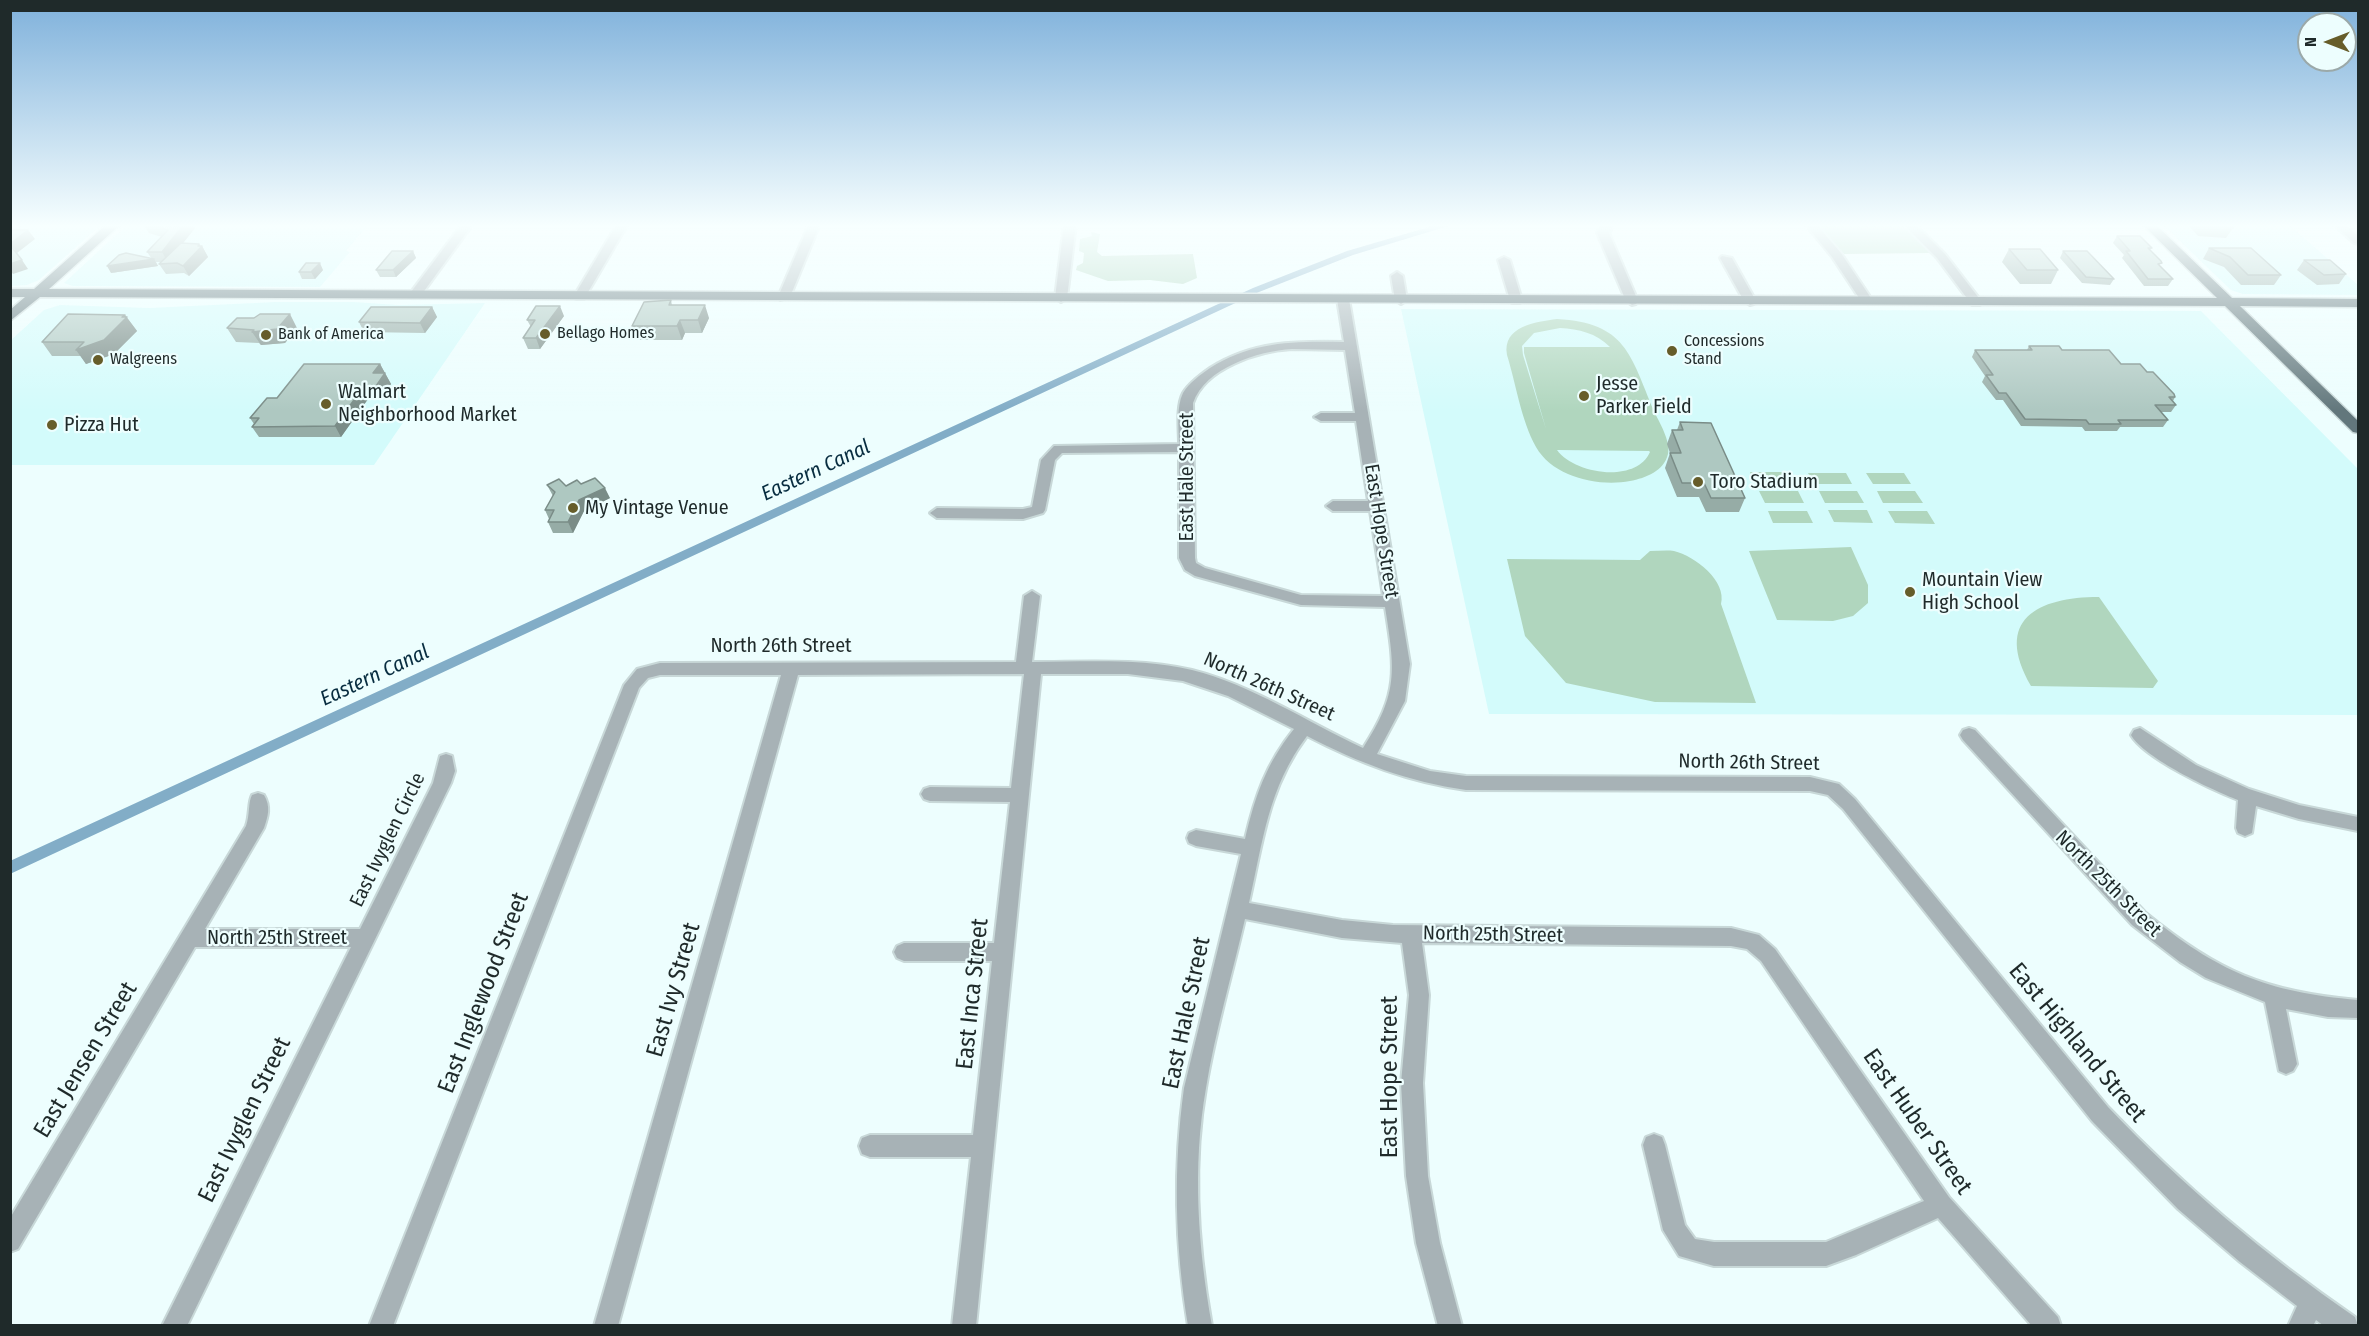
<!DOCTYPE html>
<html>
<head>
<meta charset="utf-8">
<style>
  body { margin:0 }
  #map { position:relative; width:2369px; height:1336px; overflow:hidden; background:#edfefe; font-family:"Fira Sans Condensed",sans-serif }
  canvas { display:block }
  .frame { position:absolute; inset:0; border:12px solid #1f2a2a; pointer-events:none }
  .north { position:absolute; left:2297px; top:12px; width:60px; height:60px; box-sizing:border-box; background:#edfefe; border:2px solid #9ba9a9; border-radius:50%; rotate:270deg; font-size:16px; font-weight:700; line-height:24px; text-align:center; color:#1f2a2a }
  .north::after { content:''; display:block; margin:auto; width:21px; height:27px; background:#665d2a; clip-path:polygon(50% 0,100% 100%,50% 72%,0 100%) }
</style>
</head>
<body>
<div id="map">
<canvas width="2369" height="1336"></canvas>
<div class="frame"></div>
<div class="north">N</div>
</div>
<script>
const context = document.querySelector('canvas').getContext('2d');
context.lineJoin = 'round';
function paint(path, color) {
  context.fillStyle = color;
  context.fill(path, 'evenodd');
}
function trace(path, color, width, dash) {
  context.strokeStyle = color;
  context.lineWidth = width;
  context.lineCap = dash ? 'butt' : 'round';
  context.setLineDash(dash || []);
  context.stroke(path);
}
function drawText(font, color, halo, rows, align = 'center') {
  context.font = font + ' "Fira Sans Condensed",sans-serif';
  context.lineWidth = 4.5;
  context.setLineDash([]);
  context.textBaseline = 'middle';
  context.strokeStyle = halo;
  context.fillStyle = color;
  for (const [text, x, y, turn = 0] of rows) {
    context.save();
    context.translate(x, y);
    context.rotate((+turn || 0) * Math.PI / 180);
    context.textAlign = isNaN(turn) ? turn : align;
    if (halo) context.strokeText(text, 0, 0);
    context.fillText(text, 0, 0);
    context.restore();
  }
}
const built = new Path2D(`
  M23 224H102L39 280 27 285 11 286V235Z
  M128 224H369L346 251 350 252 320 287 73 286 64 283Z
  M2162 224H2288L2358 285V295L2243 294 2231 290Z
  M275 302H354L398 305 485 303 374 465H11V340L44 310 60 305 149 308Z
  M1401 309 2201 311 2358 469V715L1489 714Z`);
const green = new Path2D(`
  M1817 224H1900L1930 253 1844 254Z
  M1091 232 1100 234 1097 252 1102 256 1193 254 1197 278 1183 284 1150 280 1108 281 1076 270 1077 266 1083 263 1084 253 1079 251 1080 239 1092 236Z
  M1557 319C1626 323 1630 354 1654 411 1659 422 1671 441 1668 454 1664 471 1646 478 1630 481 1598 487 1553 477 1536 447 1521 420 1516 384 1507 355 1502 326 1536 322 1557 319ZM1560 328C1579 329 1596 333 1610 347H1524V353L1546 429 1523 355 1522 346 1534 333ZM1557 450 1649 451 1650 452C1636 484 1574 474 1557 450Z
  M1750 472H1788L1794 484H1755Z
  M1808 473H1846L1852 484H1814Z
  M1866 473H1904L1911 484H1873Z
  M1759 491H1798L1804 503H1765Z
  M1819 491H1857L1864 503H1825Z
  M1877 491H1915L1923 503H1883Z
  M1828 510H1867L1873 523 1834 522Z
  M1768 511H1807L1813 523H1773Z
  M1888 511H1927L1935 524 1895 523Z
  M1851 547 1868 585V603L1853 616 1833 621 1777 620 1749 551Z
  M1650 551C1658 551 1667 550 1674 551 1695 556 1727 581 1721 604L1756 703 1655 702 1566 683 1525 636 1507 559 1640 560Z
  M2099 597 2158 681 2153 688 2031 686C1993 620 2037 597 2099 597Z`);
const canal = new Path2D(`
  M1439 224H1455L1353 255 1259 292 10 874V861L1253 288 1347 251Z`);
const minor = new Path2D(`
  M462 224H473L419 298H411V292Z
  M617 224H628L584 299H576L574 296Z
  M809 224H820L790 297 780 300 778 297Z
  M1064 224H1076L1067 298 1061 302 1055 298Z
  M1600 224H1615L1609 233 1638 301 1636 304 1632 305 1626 301 1597 233Z
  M1805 224H1816L1841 253 1873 301 1871 304H1863L1832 257Z
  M1903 224H1915L1945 254 1982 302 1980 305H1972L1937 258Z
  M2333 224H2345L2358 236V244L2354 243Z
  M1722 256 1732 258 1756 301 1754 304 1750 305 1744 301 1720 258Z
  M1504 257 1510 260 1522 300 1520 303H1512L1510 300 1498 260Z
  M1397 272 1403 276 1407 300 1401 304 1395 300 1391 276Z
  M1343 295 1349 299 1410 664 1405 701 1377 754 1430 771 1466 776 1810 777 1839 784 1855 799 2108 1107C2183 1186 2265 1255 2355 1317L2358 1326H2324L2316 1320 2313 1326H2288L2297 1306 2240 1262 2178 1209 2092 1121 1843 809 1828 795 1810 791 1466 790C1409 782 1359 763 1307 736 1268 788 1263 841 1249 903L1342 920 1393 925 1731 928 1759 935 1775 949 1949 1197 2058 1317 2061 1326H2032L1938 1218 1856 1255 1826 1266H1714L1679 1256 1663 1230 1643 1145 1646 1137 1654 1134 1662 1137 1665 1145 1685 1225 1695 1239 1714 1242H1826L1924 1201 1761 961 1747 949 1731 946 1422 943 1429 995 1423 1083 1428 1176 1440 1243 1462 1326H1438L1416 1243 1406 1176 1401 1083 1409 995 1402 943 1342 938 1245 919C1232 975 1215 1032 1206 1088 1192 1167 1198 1248 1212 1326H1188C1175 1246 1173 1168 1184 1088L1241 854 1196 846 1189 843 1187 838 1189 833 1196 830 1245 839C1255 796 1266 764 1294 729L1228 696 1183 681 1128 674H1041L976 1326H952L971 1157H870L862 1154 859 1146 862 1138 870 1135H973L992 961H904L897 958 894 952 897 946 904 943H994L1010 802 930 801 924 799 921 794 924 789 930 787 1011 788 1024 674 798 675 618 1326H594L781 675H660L648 678 639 688 393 1326H369L624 685 637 669 660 663 1016 662 1024 596 1032 591 1040 596 1032 662C1085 662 1140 658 1192 670 1252 685 1307 722 1363 748 1399 693 1395 670 1385 607L1301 605 1195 576 1185 570 1179 558V452L1062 453 1055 460 1045 510 1043 513 1023 519 937 518 930 513 937 508 1023 509 1032 507 1041 460 1054 446 1179 444C1179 428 1176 407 1183 393 1189 383 1200 375 1210 368 1252 341 1295 341 1344 342L1337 299ZM1292 349 1345 350 1355 413H1321L1314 417 1321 421H1356L1368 501H1333L1326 506 1333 511H1370L1383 596 1301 595 1205 568 1196 563 1195 558 1193 403C1205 368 1258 351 1292 349Z
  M1969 728 1975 730 2146 913C2218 972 2266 992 2358 1000V1018L2328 1017 2286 1009 2297 1064 2293 1071 2286 1074 2279 1071 2265 1002 2206 978 2180 962 2132 925 1963 740 1960 735 1963 730Z
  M2140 728 2196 765 2249 789 2299 805 2358 817V831L2299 819 2256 806 2252 833 2245 836 2238 833 2236 828 2238 800C2212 790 2144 758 2131 735L2134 730Z
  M446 754 452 756 455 771 451 783 187 1326H162L351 947H195L18 1249 10 1252V1218L246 826C250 815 248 802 252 795L258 793 264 795C271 807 268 816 264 828L205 929H360L433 783 440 756Z`);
const major = new Path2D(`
  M107 224H121L49 289 2217 298 2142 224H2155L2232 298 2358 299V307L2240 306 2358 421V433L2353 432 2225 306 40 297 10 321V310L25 297H10V289H34Z`);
const wall = new Path2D(`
  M143 224H194L193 225 195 228 183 243 199 244 200 246H202L208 257 189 276 184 273 166 274 159 264 161 262H156L158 266 111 273 152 259 147 252 162 237 149 233Z
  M2189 224H2229L2233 228 2226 238 2198 236 2188 225Z
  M2117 236 2152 248 2150 250 2160 266 2173 279 2168 286H2144L2122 258 2124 255 2113 243Z
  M2209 248 2281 275 2274 285H2241L2224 267 2203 259Z
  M2009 249 2058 270 2051 284H2020L2002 262Z
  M413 251 416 258 396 277H380L376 270Z
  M2063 251 2114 279 2110 285 2082 283 2060 258Z
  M2304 260 2346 274 2339 284 2317 285 2297 270Z
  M323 270 315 279H302L299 272Z
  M671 300 672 305 709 318 702 333H685L682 340H636L632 326Z
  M432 307 437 317 425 333 364 332 359 322Z
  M125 315 137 331 114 354 86 364 81 356H52L42 342Z
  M564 316 540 349H528L523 338 531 327 527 320Z
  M227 328H297L285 343 261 345 259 343 236 342Z
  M2029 346 2062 350 2121 364 2147 372 2175 397 2173 401 2176 405 2171 412H2161L2168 420 2163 427H2120L2117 431H2085L2082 427 2021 426 2003 400H1996L1982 382 1985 376 1972 357 1975 350H2027Z
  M380 364 391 384 380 399H368L341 437H259L252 427 254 424 250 418Z
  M1680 422 1745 498 1739 512H1706L1699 497H1677L1665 468 1670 453 1667 444 1672 430H1677Z
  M581 484 610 498 584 511 573 533H553L548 522 549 519 545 510 553 496 547 485 566 486Z`);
const shadedWall = new Path2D(`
  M184 224H194L193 225 195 228 168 262 162 252Z
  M28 230 35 239 17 253 10 244Z
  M199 244 201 247 202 246 208 257 189 276 183 266Z
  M413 251 416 258 396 277 393 270Z
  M154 259 158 266 111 273 107 266Z
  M22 260 28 269 13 274 10 270V264Z
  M320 263 323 270 315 279 311 272Z
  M705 305 709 318 702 333 698 320Z
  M560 306 564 316 540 349 536 338Z
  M432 307 437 317 425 333 420 323Z
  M290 314 297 328 285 343 261 345 252 332Z
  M125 315 137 331 114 354 86 364 76 350Z
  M680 320 685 333 682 340 677 326Z
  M380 364 391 384 380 399 374 389 373 373Z
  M362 389 368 399 341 437 335 426Z
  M605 488 610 498 584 511 573 533 568 522 579 500Z`);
const building = new Path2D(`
  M148 224H184L162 252H147L168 230Z
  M2203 224H2229L2233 228 2204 226Z
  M10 230H28L10 244Z
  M2117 236H2140L2152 248H2148L2161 261 2162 263 2158 264 2173 279H2148L2126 251H2130Z
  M181 243 199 244 198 246H202L183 266 177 263 159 264Z
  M10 245 22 260 10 264Z
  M2209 248H2251L2281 275H2248L2230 257Z
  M2009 249H2040L2058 270H2027Z
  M392 251H413L393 270H376Z
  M2063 251H2087L2114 279 2086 277Z
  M126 253 154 259 107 266 119 255Z
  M2304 260H2330L2346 274 2324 275Z
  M306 263H320L311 272H299Z
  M671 300 669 305H705L698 320H680L677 326H632L644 302Z
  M536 306H560L536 338H523L535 320H527Z
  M371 307H432L420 323 359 322Z
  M68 314 125 315 122 317H127L104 340 76 350 84 342H42Z
  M260 314H290L277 329 252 332 254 330 227 328 237 318H254Z
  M2029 346H2059L2062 350H2109L2121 364H2140L2147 372H2153L2174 394 2175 397H2169L2176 405H2155L2168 420H2118L2121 424H2089L2086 420 2025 419 2006 393H1999L1986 375H1993L1975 350H2032Z
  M304 364H380L373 373H385L374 389H362L335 426 252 427 259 418H250L267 398H277Z
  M1680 422 1711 423 1745 498H1711L1704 483H1682L1670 453H1681L1672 430H1683Z
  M595 478 605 488 579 500 568 522H548L554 510H545L555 492 547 485 559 479 566 486 577 480 581 484Z`);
const markers = [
  [545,334,6,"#665d2a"],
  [266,335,6,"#665d2a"],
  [1672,351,6,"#665d2a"],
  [98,360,6,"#665d2a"],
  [1584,396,6,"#665d2a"],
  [326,404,6,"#665d2a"],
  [52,425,6,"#665d2a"],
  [1698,482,6,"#665d2a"],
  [573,508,6,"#665d2a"],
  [1910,592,6,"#665d2a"]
];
const farPoinames = [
  ["Bellago Homes",557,334],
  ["Bank of America",278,335],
  ["Concessions",1684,342],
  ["Stand",1684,360],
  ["Walgreens",110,360]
];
const poiNames = [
  ["Jesse",1596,384],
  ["Parker Field",1596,407],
  ["Walmart",338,392],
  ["Neighborhood Market",338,415],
  ["Pizza Hut",64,425],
  ["Toro Stadium",1710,482],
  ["My Vintage Venue",585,508],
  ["Mountain View",1922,580],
  ["High School",1922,603]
];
const streetNames = [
  ["East Hale Street",1187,477,-90],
  ["East Hope Street",1381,531,81],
  ["North 26th Street",781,646],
  ["North 26th Street",1269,687,24],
  ["North 26th Street",1749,763,1],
  ["East Ivyglen Circle",388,840,-64],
  ["North 25th Street",2108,884,45],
  ["North 25th Street",1493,935,1],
  ["North 25th Street",277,938]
];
const waterNames = [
  ["Eastern Canal",816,471,-25],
  ["Eastern Canal",375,676,-25]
];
const nearStreetnames = [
  ["East Ivy Street",674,990,-74],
  ["East Inglewood Street",484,993,-69],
  ["East Inca Street",973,994,-84],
  ["East Hale Street",1187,1013,-78],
  ["East Highland Street",2077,1043,50],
  ["East Jensen Street",86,1060,-59],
  ["East Hope Street",1390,1077,-90],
  ["East Ivyglen Street",245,1120,-64],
  ["East Huber Street",1917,1122,55]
];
paint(built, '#d3fbfb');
paint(green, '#b0d6be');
paint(canal, '#82adc7');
trace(minor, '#c8d8d8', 4);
trace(major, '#c8d8d8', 3);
paint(minor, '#a7b2b6');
paint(major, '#62777c');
paint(wall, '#96aca6');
paint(shadedWall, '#7a8c87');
paint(building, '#aec8c1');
trace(building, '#7a8c87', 1.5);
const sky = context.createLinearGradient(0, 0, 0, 411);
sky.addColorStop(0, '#7fb1db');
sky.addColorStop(0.55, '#f7ffff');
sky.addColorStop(1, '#f7ffff00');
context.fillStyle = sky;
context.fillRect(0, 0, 2369, 411);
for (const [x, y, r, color] of markers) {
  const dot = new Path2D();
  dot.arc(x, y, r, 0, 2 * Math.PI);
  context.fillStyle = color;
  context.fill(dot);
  trace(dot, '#edfefe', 2);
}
drawText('16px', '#1f2a2a', '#edfefe', farPoinames, 'left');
drawText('20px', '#1f2a2a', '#edfefe', poiNames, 'left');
drawText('20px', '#1f2a2a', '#edfefe', streetNames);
drawText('italic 21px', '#082d40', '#edfefe', waterNames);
drawText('24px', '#1f2a2a', '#edfefe', nearStreetnames);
</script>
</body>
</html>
